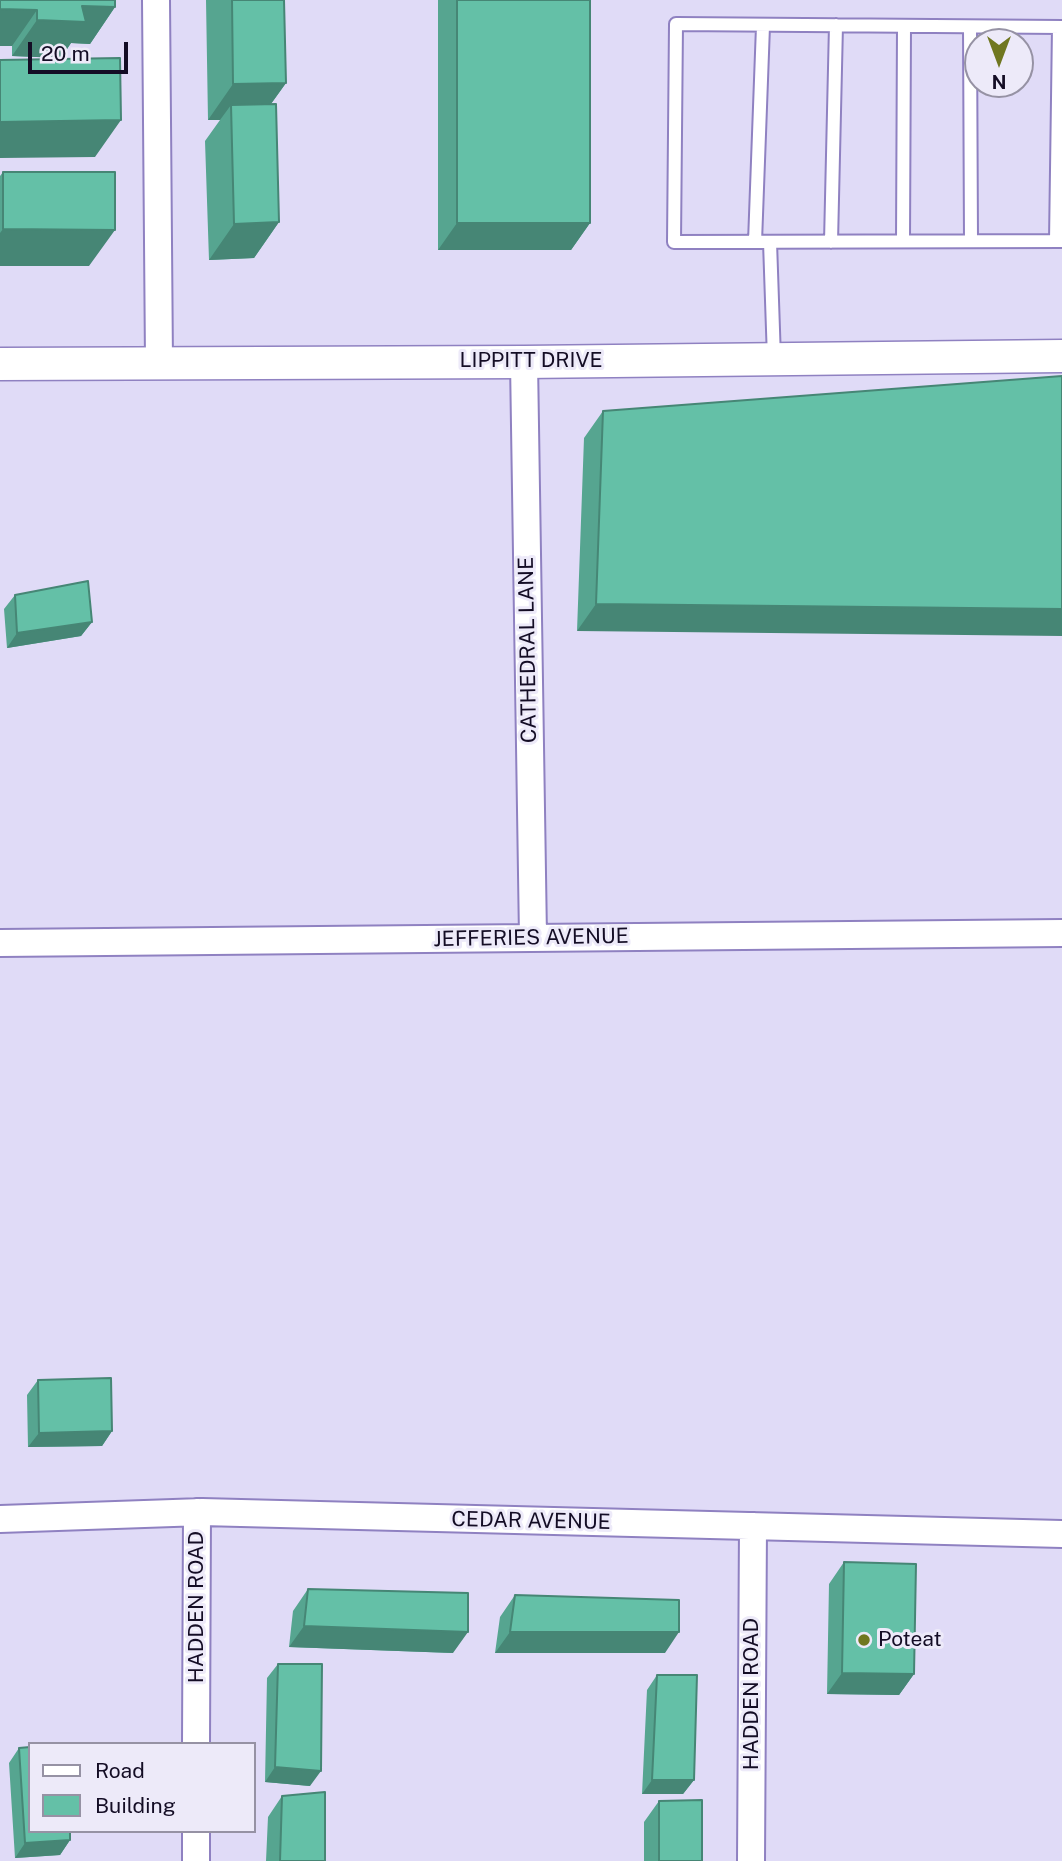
<!DOCTYPE html>
<html>
<head>
<meta charset="utf-8">
<style>
  body { margin:0 }
  #map { position:relative; width:1062px; height:1861px; overflow:hidden; background:#e0dbf7; font-family:"Public Sans",sans-serif }
  canvas { display:block }
  .legend { position:absolute; left:28px; top:1742px; width:228px; height:91px; box-sizing:border-box; background:#edeaf9; border:2px solid #9692a4; margin:0; padding:9px 12px; list-style:none; font-size:21px; color:#140d25 }
  .legend li { display:flex; align-items:center; gap:14px; height:35px }
  .legend b { width:35px; border:2px solid #9692a4 }
  .north { position:absolute; left:964px; top:28px; width:70px; height:70px; box-sizing:border-box; background:#edeaf9; border:2px solid #9692a4; border-radius:50%; rotate:180deg; font-size:19px; font-weight:700; line-height:28px; text-align:center; color:#140d25 }
  .north::after { content:''; display:block; margin:auto; width:24px; height:32px; background:#707720; clip-path:polygon(50% 0,100% 100%,50% 72%,0 100%) }
  .scale { position:absolute; left:28px; top:42px; width:100px; height:32px; box-sizing:border-box; border:4px solid #140d25; border-top:0; padding-left:9px; font-size:21px; line-height:24px; white-space:nowrap; color:#140d25; -webkit-text-stroke:5px #edeaf9; paint-order:stroke }
</style>
</head>
<body>
<div id="map">
<canvas width="1062" height="1861"></canvas>
<ul class="legend">
<li><b style="height:9px;background:#fff"></b>Road</li>
<li><b style="height:19px;background:#64c0a7"></b>Building</li>
</ul>
<div class="north">N</div>
<div class="scale">20 m</div>
</div>
<script>
const context = document.querySelector('canvas').getContext('2d');
context.lineJoin = 'round';
function trace(path, color, width, dash) {
  context.strokeStyle = color;
  context.lineWidth = width;
  context.lineCap = dash ? 'butt' : 'round';
  context.setLineDash(dash || []);
  context.stroke(path);
}
function paint(path, color) {
  context.fillStyle = color;
  context.fill(path, 'evenodd');
}
function drawText(font, color, halo, rows, align = 'center') {
  context.font = font + ' "Public Sans",sans-serif';
  context.lineWidth = 6;
  context.setLineDash([]);
  context.textBaseline = 'middle';
  context.strokeStyle = halo;
  context.fillStyle = color;
  for (const [text, x, y, turn = 0] of rows) {
    context.save();
    context.translate(x, y);
    context.rotate((+turn || 0) * Math.PI / 180);
    context.textAlign = isNaN(turn) ? turn : align;
    if (halo) context.strokeText(text, 0, 0);
    context.fillText(text, 0, 0);
    context.restore();
  }
}
const service = new Path2D(`
  M970 27 971 241
  M1062 27 676 24 674 242 1062 241
  M903 241 904 27
  M1056 241 1059 27
  M755 242 763 26
  M770 242 774 359
  M831 242 836 25`);
const minor = new Path2D(`
  M156 0 159 362
  M524 362 533 937
  M0 943 1062 933
  M0 1519 202 1512 1062 1534
  M196 1744 197 1512
  M196 1861V1831
  M751 1861 753 1526`);
const tertiary = new Path2D(`
  M0 364 524 362 1062 356`);
const wall = new Path2D(`
  M0 0 115 7 90 44 71 43 61 58 12 56V46Z
  M206 0H284L286 83 271 104 279 222 254 258 209 260 205 141 220 120H208Z
  M438 0H590V223L571 250H438Z
  M3 172 89 266H0V176Z
  M1062 376 577 631 584 438 603 411Z
  M15 595 92 622 81 636 7 648 4 609Z
  M38 1380 112 1431 102 1446 28 1447 27 1395Z
  M844 1562 914 1674 899 1695 827 1694 829 1584Z
  M308 1589 453 1653 289 1647 293 1611Z
  M515 1595 665 1653H495L500 1617Z
  M278 1664 310 1786 265 1782 267 1678Z
  M657 1675 694 1780 683 1794H642L647 1690Z
  M19 1748 70 1840 60 1855 15 1858 9 1763Z
  M282 1796 325 1861H266L268 1817Z
  M659 1801 702 1861H644V1822Z`);
const shadedWall = new Path2D(`
  M82 6 115 7 90 44 71 43 61 58 12 56 37 20Z
  M0 9 37 10 12 46H0Z
  M286 83 260 119 231 105 220 120H208L233 84Z
  M121 120 95 157 0 158V122Z
  M279 222 254 258 209 260 234 224Z
  M457 223H590L571 250H438Z
  M3 229 115 230 89 266H0V233Z
  M596 604 1062 609V636L577 631Z
  M92 622 81 636 7 648 17 633Z
  M112 1431 102 1446 28 1447 39 1433Z
  M304 1626 468 1632 453 1653 289 1647Z
  M510 1632H679L665 1653H495Z
  M842 1673 914 1674 899 1695 827 1694Z
  M275 1767 321 1771 310 1786 265 1782Z
  M652 1780H694L683 1794H642Z
  M70 1840 60 1855 15 1858 25 1843Z`);
const building = new Path2D(`
  M0 0H115V7L82 6 86 22 37 20V10L0 9Z
  M232 0H284L286 83 233 84Z
  M457 0H590V223H457Z
  M120 58 121 120 0 122V60Z
  M276 104 279 222 234 224 231 105Z
  M3 172H115V230L3 229Z
  M1062 376V609L596 604 603 411Z
  M88 581 92 622 17 633 15 595Z
  M111 1378 112 1431 39 1433 38 1380Z
  M844 1562 916 1564 914 1674 842 1673Z
  M308 1589 468 1593V1632L304 1626Z
  M515 1595 679 1600V1632H510Z
  M278 1664H322L321 1771 275 1767Z
  M657 1675H697L694 1780H652Z
  M30 1747V1831H70V1840L25 1843 19 1748Z
  M325 1792V1861H280L282 1796Z
  M702 1800V1861H659V1801Z`);
const markers = [
  [864,1640,7,"#707720"]
];
const streetNames = [
  ["LIPPITT DRIVE",531,361],
  ["CATHEDRAL LANE",528,650,-91],
  ["JEFFERIES AVENUE",531,938,-1],
  ["CEDAR AVENUE",531,1521,1],
  ["HADDEN ROAD",197,1607,-90],
  ["HADDEN ROAD",752,1694,-90]
];
const poiNames = [
  ["Poteat",878,1640]
];
trace(service, '#8f81c1', 16);
trace(minor, '#8f81c1', 30);
trace(tertiary, '#8f81c1', 35);
trace(service, '#fff', 12);
trace(minor, '#fff', 26);
trace(tertiary, '#fff', 32);
paint(wall, '#56a590');
paint(shadedWall, '#468675');
paint(building, '#64c0a7');
trace(building, '#468675', 2);
for (const [x, y, r, color] of markers) {
  const dot = new Path2D();
  dot.arc(x, y, r, 0, 2 * Math.PI);
  context.fillStyle = color;
  context.fill(dot);
  trace(dot, '#edeaf9', 2.5);
}
drawText('21px', '#140d25', '#edeaf9', streetNames);
drawText('21px', '#140d25', '#edeaf9', poiNames, 'left');
</script>
</body>
</html>
